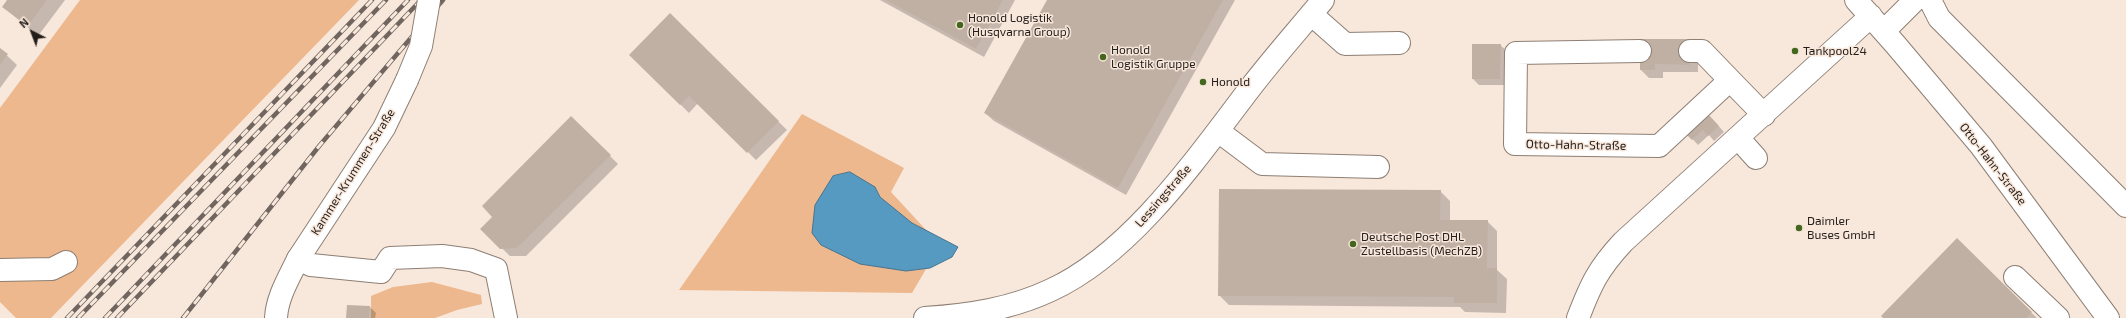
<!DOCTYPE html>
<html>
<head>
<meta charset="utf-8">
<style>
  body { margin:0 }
  #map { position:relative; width:2126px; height:318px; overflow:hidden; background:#f8e7db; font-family:"Exo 2",sans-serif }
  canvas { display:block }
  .north { position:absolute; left:12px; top:12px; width:40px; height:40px; -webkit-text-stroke:3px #f8e7db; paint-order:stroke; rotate:318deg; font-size:11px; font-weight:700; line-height:16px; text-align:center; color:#231d19 }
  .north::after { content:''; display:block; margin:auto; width:14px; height:18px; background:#231d19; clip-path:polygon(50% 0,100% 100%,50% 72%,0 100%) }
</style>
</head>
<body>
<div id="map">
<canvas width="2126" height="318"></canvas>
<div class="north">N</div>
</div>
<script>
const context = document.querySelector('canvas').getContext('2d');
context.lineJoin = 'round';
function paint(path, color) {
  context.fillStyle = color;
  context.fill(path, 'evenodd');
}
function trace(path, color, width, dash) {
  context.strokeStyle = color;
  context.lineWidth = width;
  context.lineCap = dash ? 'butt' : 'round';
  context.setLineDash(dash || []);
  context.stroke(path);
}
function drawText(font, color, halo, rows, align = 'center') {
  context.font = font + ' "Exo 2",sans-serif';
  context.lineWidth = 3;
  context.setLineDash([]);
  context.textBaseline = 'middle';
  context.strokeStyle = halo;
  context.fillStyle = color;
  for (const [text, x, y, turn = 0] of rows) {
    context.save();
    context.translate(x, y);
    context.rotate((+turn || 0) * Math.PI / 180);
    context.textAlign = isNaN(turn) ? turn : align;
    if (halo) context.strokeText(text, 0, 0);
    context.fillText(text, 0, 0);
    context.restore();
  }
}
const green = new Path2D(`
  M80 0H359L51 318H16L0 302V108Z
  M802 114 904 168 891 192 940 245 912 293 679 290Z
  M432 282 481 295 482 304 457 310 435 318H371V296L393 287Z`);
const water = new Path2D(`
  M850 172 875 187 880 197 912 223 958 247 952 257 930 268 906 271 860 264 821 245 812 233 815 205 833 176Z`);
const shadow = new Path2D(`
  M8 0H65L38 36 3 7Z
  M880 0H1015L984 57Z
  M1049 0H1235L1126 195 994 121 985 113Z
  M670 15 787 130 756 160 698 103 689 113 631 55Z
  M1641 40 1698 48V72H1663V78H1649L1641 70Z
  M1500 45 1506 50V85H1479L1473 79Z
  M0 49 17 65 0 88Z
  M571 117 618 164 526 256H510L482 229 494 217Z
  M1715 122 1724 132 1714 141 1709 135 1698 145 1689 135Z
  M1440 191 1450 201V221H1487L1497 231V270L1507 279 1506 313 1465 312 1460 307 1229 305 1219 295Z
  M1957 240 2037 318H1885Z
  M370 307 376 313 375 318H347Z`);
const building = new Path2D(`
  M7 0H47L28 26 2 7Z
  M886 0H1003L976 49Z
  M1047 0H1223L1118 188 984 113Z
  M670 13 779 121 747 153 689 96 680 105 629 55Z
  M1640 39H1690V65L1655 64V70H1640Z
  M1472 44H1501L1500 79H1472Z
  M0 48 8 54 0 65Z
  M1709 115 1719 126 1708 136 1703 130 1692 140 1687 135Z
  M571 116 611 155 517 248 500 249 480 229 492 217 482 206Z
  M1219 189 1441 190 1440 220H1488L1487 268H1497V303H1454V297L1218 296Z
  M1957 238 2032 312 2026 318H1883L1881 316Z
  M347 305 370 306 369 318H346Z`);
const minor = new Path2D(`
  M1856 0 1895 44 1981 146 2108 318
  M1930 0 1939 18 2126 206
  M1311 14 1345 44 1399 43
  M1884 31 1915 0
  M1640 51 1516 53 1515 144 1659 146 1730 80 1764 115
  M1690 51H1702L1730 80
  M1218 131 1262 164 1378 167
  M1739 139 1756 158
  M298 259 311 265 381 272 390 258 442 256 471 260 496 269 506 318
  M0 270 52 269 66 262
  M2015 277 2058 318
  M925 318C969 315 1011 309 1051 290 1132 253 1198 156 1251 87 1274 57 1299 29 1323 0
  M1578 318C1591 284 1598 269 1623 242L1871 16`);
const major = new Path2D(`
  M276 318C277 297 289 278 298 259L384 128 407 80`);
const rail = new Path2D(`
  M67 318 372 0
  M78 318 386 0
  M105 318 408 0
  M117 318 421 0
  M183 318 320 145 443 0`);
const majorBridge = new Path2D(`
  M407 80 421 46 429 0`);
const markers = [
  [960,25,4,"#44671e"],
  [1795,51,4,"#44671e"],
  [1103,57,4,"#44671e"],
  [1203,82,4,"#44671e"],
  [1799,228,4,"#44671e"],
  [1353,244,4,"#44671e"]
];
const poiNames = [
  ["Honold Logistik",968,18],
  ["(Husqvarna Group)",968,32],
  ["Honold",1111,50],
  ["Logistik Gruppe",1111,64],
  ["Tankpool24",1803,51],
  ["Honold",1211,82],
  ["Daimler",1807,221],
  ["Buses GmbH",1807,235],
  ["Deutsche Post DHL",1361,237],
  ["Zustellbasis (MechZB)",1361,251]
];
const streetNames = [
  ["Otto-Hahn-Straße",1576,145,1],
  ["Otto-Hahn-Straße",1993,164,52],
  ["Kammer-Krummen-Straße",353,172,-58],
  ["Lessingstraße",1163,196,-49]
];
paint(green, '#edb88d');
paint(water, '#569ac2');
trace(water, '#47748f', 1);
paint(shadow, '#0003');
paint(building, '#c0b0a4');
trace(minor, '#8d7f74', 24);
trace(major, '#8d7f74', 24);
trace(minor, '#fff', 22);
trace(major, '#fff', 22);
trace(rail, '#70665f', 4.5);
trace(rail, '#f8e7db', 3, [9]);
trace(majorBridge, '#8d7f74', 24, []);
trace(majorBridge, '#fff', 22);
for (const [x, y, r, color] of markers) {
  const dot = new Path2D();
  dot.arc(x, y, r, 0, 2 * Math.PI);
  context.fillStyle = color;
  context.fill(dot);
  trace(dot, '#f8e7db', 1.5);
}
drawText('12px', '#231d19', '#f8e7db', poiNames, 'left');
drawText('12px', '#231d19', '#f8e7db', streetNames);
</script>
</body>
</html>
